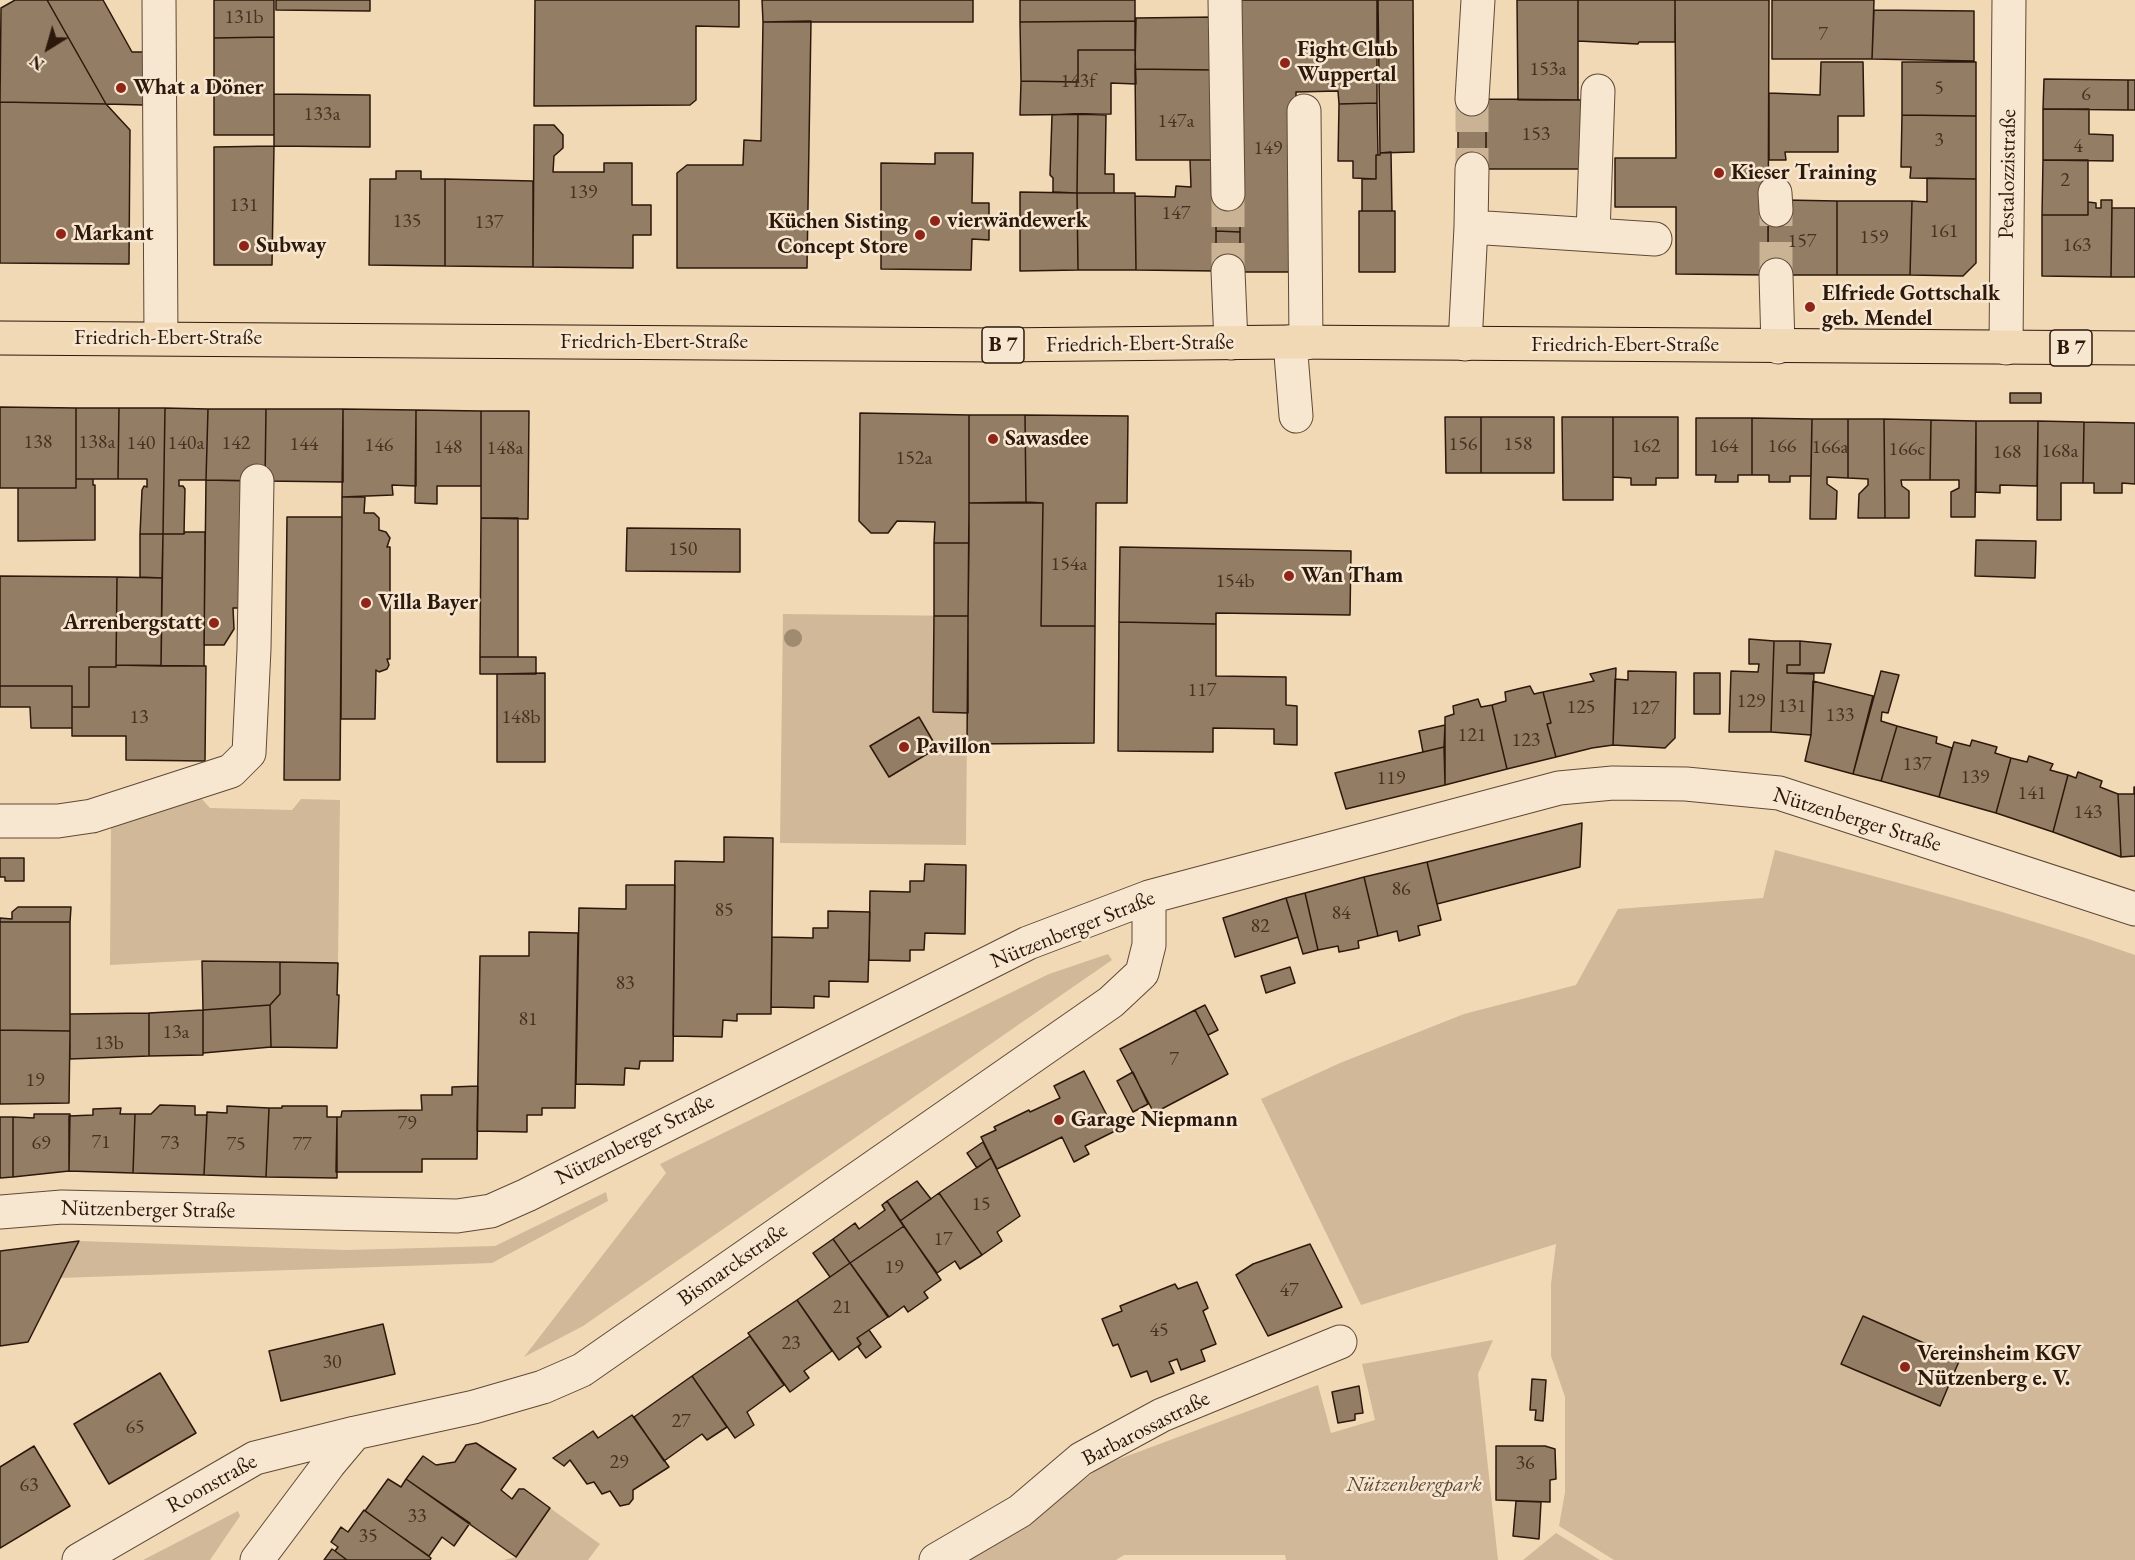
<!DOCTYPE html>
<html>
<head>
<meta charset="utf-8">
<style>
  body { margin:0 }
  #map { position:relative; width:2135px; height:1560px; overflow:hidden; background:#f2d9b6; font-family:"EB Garamond",serif }
  canvas { display:block }
  .north { position:absolute; left:18px; top:18px; width:60px; height:60px; -webkit-text-stroke:4px #f7e6d0; paint-order:stroke; rotate:217deg; font-size:16px; font-weight:700; line-height:24px; text-align:center; color:#2c190c }
  .north::after { content:''; display:block; margin:auto; width:21px; height:27px; background:#2c190c; clip-path:polygon(50% 0,100% 100%,50% 72%,0 100%) }
</style>
</head>
<body>
<div id="map">
<canvas width="2135" height="1560"></canvas>
<div class="north">N</div>
</div>
<script>
const context = document.querySelector('canvas').getContext('2d');
context.lineJoin = 'round';
function paint(path, color) {
  context.fillStyle = color;
  context.fill(path, 'evenodd');
}
function trace(path, color, width, dash) {
  context.strokeStyle = color;
  context.lineWidth = width;
  context.lineCap = dash ? 'butt' : 'round';
  context.setLineDash(dash || []);
  context.stroke(path);
}
function drawText(font, color, halo, rows, align = 'center') {
  context.font = font + ' "EB Garamond",serif';
  context.lineWidth = 5;
  context.setLineDash([]);
  context.textBaseline = 'middle';
  context.strokeStyle = halo;
  context.fillStyle = color;
  for (const [text, x, y, turn = 0] of rows) {
    context.save();
    context.translate(x, y);
    context.rotate((+turn || 0) * Math.PI / 180);
    context.textAlign = isNaN(turn) ? turn : align;
    if (halo) context.strokeText(text, 0, 0);
    context.fillText(text, 0, 0);
    context.restore();
  }
}
const green = new Path2D(`
  M783 614 968 616 966 845 780 843Z
  M201 798 210 808 292 810 301 799 340 800 338 963 203 960 110 965 111 825Z
  M1775 850C1896 882 2017 913 2135 955V1560H1614L1559 1526 1565 1492V1397L1551 1356V1284L1556 1244 1361 1305 1261 1099 1340 1063 1464 1014 1576 985 1618 909 1763 898Z
  M1108 954 1112 960 583 1326 524 1357 666 1173 660 1164 1049 974Z
  M606 1192 608 1201 492 1263 60 1278 79 1241 346 1250 495 1246Z
  M1493 1340 1478 1374 1498 1560H1286L1285 1555H1124L1116 1560H965L1029 1522 1103 1465 1318 1385 1331 1433 1375 1420 1362 1364Z
  M550 1508 600 1544 588 1560H504L516 1557Z
  M238 1511 240 1516 210 1560H143Z
  M1556 1533 1600 1560H1523Z`);
const building = new Path2D(`
  M15 0H47L106 104 0 102 1 8Z
  M47 0H103L132 52H143V105L106 104Z
  M214 0H274V37L214 38Z
  M276 0H370V11L276 10Z
  M535 0H739V27L696 26V100L690 105 534 106Z
  M762 0H973V22H763Z
  M1020 0H1135V21L1020 22Z
  M1240 0H1377V103L1339 104 1338 91 1296 92 1297 272H1240Z
  M1378 0H1413L1414 152 1380 153Z
  M1517 0H1578V100H1518Z
  M1578 0H1675V42H1639L1638 44 1578 41Z
  M1675 0H1769L1768 275 1676 274V207H1615V158H1676Z
  M1772 0H1874L1872 59H1772Z
  M1874 10 1974 11V61L1872 59Z
  M1216 17V70L1135 69 1136 18Z
  M811 21 807 268H677V173L687 165H743L744 140 761 141 763 22Z
  M1135 21V50H1078V82L1021 81 1020 22Z
  M274 37V135H214V38Z
  M1078 50H1135L1136 84 1111 83V114L1020 115 1021 81 1078 82Z
  M1821 62H1863L1864 116H1838V152H1785L1786 160H1769V93L1820 95Z
  M1902 62H1976V116L1902 115Z
  M1135 69 1216 70V160H1136Z
  M2044 79 2128 80V110L2043 109Z
  M2128 80H2135V110H2128Z
  M274 94 370 95V147L274 146Z
  M1486 99V169L1458 168V100Z
  M1486 99 1587 100 1586 169H1486Z
  M0 102 106 104 130 130 129 264 0 263Z
  M1377 103 1378 155H1376V179L1353 178V161H1338L1339 104Z
  M2043 109H2089V134L2113 135V161L2043 160Z
  M1078 114 1106 115 1105 174H1114V193H1077Z
  M1078 114 1077 193 1053 192V178L1050 175 1052 115Z
  M1902 115 1976 116V179L1910 178 1911 167H1901Z
  M534 125H554L563 135V148L554 156 553 172H604V163H632V205H651V235H633V268L533 267Z
  M274 146 272 265H214V147Z
  M1391 152 1392 211H1362V179H1376V155H1380V153Z
  M935 153H973L972 203H989V240L972 239 971 270 881 269V163L935 164Z
  M1190 160H1216V271L1136 270 1135 196 1175 197 1176 186 1191 187Z
  M2043 160H2088V215H2042Z
  M396 171H421V179H445V266L369 265 370 179H396Z
  M1927 178 1976 179V263L1963 276 1910 275 1912 201 1927 202Z
  M445 179 533 181V267L445 266Z
  M1020 192 1077 193 1078 270 1020 271Z
  M1077 193H1135L1136 270H1078Z
  M1216 194H1240V232L1216 231Z
  M1785 200 1837 201V275H1768V210Z
  M2101 200H2112L2111 277 2042 276V215H2088V202L2096 203V208H2101Z
  M1837 201H1912L1910 275H1837Z
  M2112 208H2135V277H2111Z
  M1359 211H1395V272H1359Z
  M1216 231 1240 232V272L1216 271Z
  M2010 393H2041V403H2010Z
  M0 407 76 408V488H0Z
  M76 408H119L118 479H76Z
  M119 408H165L163 534H140L142 490 144 486 147 487V479H118Z
  M165 408 208 409 206 480H179V486H183L185 489 184 534H163Z
  M208 409H266L265 481 206 480Z
  M266 409H343V482L265 481Z
  M343 409 416 410V486L392 485 393 495 342 497Z
  M416 410 481 411V486H437V504L415 503Z
  M481 411H529L528 519 481 518Z
  M860 413 969 415V543H934L935 522 897 521 888 533H871L859 521Z
  M969 415H1025L1026 502 969 503Z
  M1025 415 1128 416 1127 503H1096L1095 626H1041L1043 503 1026 502Z
  M1445 417H1481V473H1446Z
  M1481 417H1554V473H1481Z
  M1562 417H1613V500H1563Z
  M1613 417H1678V478H1656V485H1631V478L1613 477Z
  M1696 418H1752V475H1738V482H1715L1716 475H1696Z
  M1752 418 1812 419 1811 476H1790V482H1769V475H1752Z
  M1812 419H1848V478L1827 477V484L1837 491 1836 519H1810Z
  M1848 419H1884L1885 518H1858L1859 494 1868 485V479L1848 478Z
  M1884 419 1931 420 1930 480H1901L1902 486 1909 491V518H1885Z
  M1931 420 1976 421 1975 517H1951V492L1959 488V480H1930Z
  M1976 421H2038L2037 486 2000 485V493L1976 492Z
  M2038 421 2084 422 2083 483H2061V520H2037Z
  M2084 422 2135 423V484L2122 483V493H2094V483H2083Z
  M76 479H93V485H95V540L18 541V488H76Z
  M206 480 251 481 249 608H233L234 629 224 645H204Z
  M342 497H365L364 513H374L379 518V530L386 532 390 538 387 547H390V659H387L389 665 387 669 379 672 376 670 375 719H341Z
  M969 503H1043L1041 626H1095L1094 743 967 744Z
  M287 517H342L340 780H284Z
  M481 518H518V657H480Z
  M627 528 740 529V572L626 571Z
  M185 532H205L204 666H161L163 534H184Z
  M140 534H163L162 578 140 577Z
  M1976 540 2036 541 2035 578 1975 576Z
  M934 543H969L968 616H934Z
  M1120 547 1351 551 1350 615 1216 613V624L1119 622Z
  M0 576 117 577 116 667H89V707H72V686H0Z
  M117 577 162 578 161 666 116 665Z
  M934 616H968V713L933 712Z
  M1119 622 1216 624V676L1286 677V705L1297 706V745L1274 744V729L1213 728V752L1118 751Z
  M1749 639 1774 641 1771 732H1729L1731 671 1758 672 1759 664H1749Z
  M1774 641H1800V665H1787V673L1814 674 1811 735 1771 732Z
  M1800 641 1831 644 1824 673H1787V665H1800Z
  M480 657H536V674H480Z
  M116 665 206 666 205 761 126 760V736H72V707H89V667H116Z
  M1616 668 1613 745 1592 748 1556 757 1547 724 1551 723 1543 692 1594 681 1590 674Z
  M1628 671 1676 672 1675 738 1665 748 1613 745 1615 679 1628 680Z
  M1881 671 1899 675 1888 713 1882 712 1881 721 1897 726 1881 781 1853 774Z
  M545 673V762H497V674Z
  M1694 673H1720V714H1694Z
  M1813 681 1873 696 1853 774 1805 761 1811 735Z
  M0 686H72V728H31L30 707H0Z
  M1530 686 1534 694 1543 692 1551 723 1547 724 1556 757 1507 769 1492 705 1506 701 1505 692Z
  M1478 699 1481 707 1492 705 1507 769 1445 785V717L1454 714 1453 706Z
  M919 717 937 748 889 777 870 746Z
  M1445 725 1444 747 1423 752 1419 731Z
  M1897 726 1937 737 1936 743 1952 748 1939 797 1881 781Z
  M1972 740 1997 747 1995 753 2011 758 1996 813 1939 797 1954 742 1970 746Z
  M1444 747 1445 785 1346 809 1335 773Z
  M2029 756 2053 764 2050 770 2068 775 2053 832 1996 813 2011 758 2027 762Z
  M2078 772 2102 781 2100 787 2118 794 2121 857 2053 832 2068 775 2076 778Z
  M2134 787H2135V856L2121 857 2118 794H2134Z
  M1582 823 1580 867 1437 904 1427 862Z
  M724 837 773 838 771 1014H737V1021L723 1020 722 1037 673 1036 675 861 724 862Z
  M0 858H24V881H5V877H0Z
  M1427 862 1441 920 1418 926 1420 935 1399 941 1397 931 1378 936 1364 877Z
  M925 864 966 865 965 934 925 933 924 950H910V961L869 960 870 891 910 892V881H924Z
  M1364 877 1378 936 1358 941 1359 948 1339 952 1338 946 1318 950 1305 893Z
  M626 885H675L673 1061H640L639 1069 625 1068 624 1085 576 1084 579 908 626 909Z
  M1305 893 1318 950 1303 954 1286 898Z
  M1286 898 1298 937 1235 957 1223 918Z
  M18 907H71L70 922H0V918L12 919V912Z
  M828 911 870 912 868 982 829 981V997L814 996V1008L771 1007 772 937 813 938V928H828Z
  M0 922H70V1031L0 1030Z
  M529 932 578 933 575 1108H542V1115H527V1132L477 1131 480 956H529Z
  M202 961 280 962V994L270 1005 203 1010Z
  M280 962 338 963 337 995H339L337 1048 271 1047 270 1005 280 994Z
  M1290 967 1295 983 1266 993 1261 976Z
  M270 1005 271 1047 203 1053V1010Z
  M1205 1005 1218 1030 1208 1035 1195 1010Z
  M203 1010V1055L149 1056V1013Z
  M1195 1010 1228 1074 1154 1113 1120 1049Z
  M149 1013V1056L70 1059V1014Z
  M0 1030 70 1031 69 1103 0 1104Z
  M1084 1071 1115 1131 1085 1146 1089 1154 1074 1162 1062 1137 997 1169 981 1137 996 1130 994 1127 1029 1110 1030 1112 1060 1098 1054 1086Z
  M1133 1072 1148 1104 1133 1112 1117 1081Z
  M478 1086 477 1159H422V1172H336L337 1117H341L342 1111 422 1110 421 1095H452V1087Z
  M160 1105 195 1106V1115H207L204 1175 133 1173 135 1114H151Z
  M227 1106 269 1108 266 1177 204 1175 207 1112 227 1113Z
  M282 1106H327V1117H337V1178L266 1177 269 1108H282Z
  M121 1108 120 1114H135L133 1173 69 1171V1116L93 1115V1109Z
  M34 1114H70L69 1171 13 1177V1117L34 1118Z
  M0 1117H13V1177L0 1178Z
  M983 1142 991 1158 977 1168 967 1153Z
  M991 1158 1020 1216 997 1232 1002 1241 982 1255 939 1193Z
  M917 1181 931 1199 900 1221 887 1201Z
  M939 1193 982 1255 960 1269 955 1261 937 1273 900 1221Z
  M887 1201 904 1226 850 1263 833 1239 855 1223 859 1229 885 1210 882 1205Z
  M904 1226 941 1280 924 1292 928 1298 908 1312 904 1306 889 1317 850 1263Z
  M833 1239 850 1263 830 1277 813 1253Z
  M79 1241 28 1342 0 1346V1251Z
  M1310 1244 1342 1307 1268 1336 1236 1275 1253 1264Z
  M850 1263 888 1317 857 1338 861 1344 839 1360 797 1300Z
  M1197 1282 1208 1308 1203 1311 1216 1344 1201 1350 1205 1361 1181 1370 1177 1359 1169 1362 1174 1373 1151 1382 1147 1371 1131 1377 1118 1344 1113 1346 1102 1319 1122 1311 1120 1306 1175 1284 1178 1289Z
  M797 1300 832 1351 804 1371 809 1378 790 1392 748 1333Z
  M1863 1316 1960 1359 1940 1406 1841 1364Z
  M383 1324 395 1374 281 1401 269 1351Z
  M869 1330 881 1347 866 1358 858 1347 861 1344 857 1338Z
  M750 1336 784 1385 747 1412 754 1425 735 1438 692 1376Z
  M160 1373 196 1433 109 1484 74 1424Z
  M692 1376 727 1427 707 1440 702 1434 664 1461 634 1417Z
  M1532 1379 1546 1380 1543 1421 1535 1420 1536 1410H1530Z
  M1359 1386 1363 1413 1355 1414V1420L1338 1423 1332 1392Z
  M632 1415 669 1467 633 1490V1499L629 1504 620 1506 610 1491 602 1494 594 1482 587 1484 570 1460 564 1466 553 1458 593 1431 598 1438Z
  M476 1443 516 1469 501 1490 512 1499 519 1489H524L550 1508 516 1557 406 1479 423 1456 436 1465 455 1462 466 1445Z
  M34 1446 70 1506 0 1548V1467Z
  M1496 1446H1545L1555 1449 1556 1479 1550 1480V1502L1496 1500Z
  M388 1479 401 1487 406 1479 470 1523 454 1546 442 1537 429 1556 365 1511Z
  M1516 1501 1541 1502 1539 1539 1513 1536Z
  M364 1510 431 1558 430 1560H347L335 1551 338 1547 331 1542 341 1527 348 1532Z
  M332 1549 335 1551 347 1560H324Z`);
const minorTunnel = new Path2D(`
  M1472 99V169
  M1228 194V271
  M1776 275V210`);
const minor = new Path2D(`
  M159 0 161 338
  M1225 0 1228 194
  M1472 99 1478 0
  M1304 111 1306 343
  M1775 193 1776 210
  M1471 227 1472 169
  M1593 234 1598 91
  M1228 271 1231 343
  M1776 275 1778 347
  M1290 342 1296 416
  M1465 344 1471 227 1655 239
  M2006 348 2009 0
  M0 821H58L92 816 231 771 249 753 254 649 257 481
  M0 1212 62 1207 457 1216 491 1211 527 1195 1028 943 1149 897 1559 788 1613 783 1686 784 1779 793 2135 909
  M79 1560 255 1458 355 1433
  M257 1560 329 1464 355 1433 474 1407 543 1387 582 1370 1111 1002 1142 973 1149 945V897
  M936 1560 1020 1511 1081 1459 1162 1415 1340 1342`);
const major = new Path2D(`
  M0 338 997 345 1290 342 2135 348`);
const trees = [
  [793,638]
];
const markers = [
  [1285,63,6,"#8f2418"],
  [121,88,6,"#8f2418"],
  [1719,173,6,"#8f2418"],
  [935,221,6,"#8f2418"],
  [61,234,6,"#8f2418"],
  [920,235,6,"#8f2418"],
  [244,246,6,"#8f2418"],
  [1810,307,6,"#8f2418"],
  [993,439,6,"#8f2418"],
  [1289,576,6,"#8f2418"],
  [366,603,6,"#8f2418"],
  [214,623,6,"#8f2418"],
  [904,747,6,"#8f2418"],
  [1059,1120,6,"#8f2418"],
  [1905,1367,6,"#8f2418"]
];
const numberNames = [
  ["131b",244,18],
  ["7",1823,35],
  ["153a",1548,70],
  ["143f",1078,82],
  ["5",1939,89],
  ["6",2086,95],
  ["133a",322,115],
  ["147a",1176,122],
  ["153",1536,135],
  ["3",1939,141],
  ["4",2078,147],
  ["149",1268,149],
  ["2",2065,181],
  ["139",583,193],
  ["131",244,206],
  ["147",1176,214],
  ["135",407,222],
  ["137",489,223],
  ["161",1944,232],
  ["159",1874,238],
  ["157",1802,242],
  ["163",2077,246],
  ["138",38,443],
  ["138a",97,443],
  ["140",141,444],
  ["140a",186,444],
  ["142",236,444],
  ["144",304,445],
  ["156",1463,445],
  ["158",1518,445],
  ["146",379,446],
  ["162",1646,447],
  ["164",1724,447],
  ["166",1782,447],
  ["148",448,448],
  ["166a",1830,448],
  ["148a",505,449],
  ["166c",1907,450],
  ["168a",2060,452],
  ["168",2007,453],
  ["152a",914,459],
  ["150",683,550],
  ["154a",1069,565],
  ["154b",1235,582],
  ["117",1202,691],
  ["129",1751,702],
  ["131",1792,707],
  ["125",1581,708],
  ["127",1645,709],
  ["133",1840,716],
  ["13",139,718],
  ["148b",521,718],
  ["121",1472,736],
  ["123",1526,741],
  ["137",1917,765],
  ["139",1975,778],
  ["119",1391,779],
  ["141",2032,794],
  ["143",2088,813],
  ["86",1401,890],
  ["85",724,911],
  ["84",1341,914],
  ["82",1260,927],
  ["83",625,984],
  ["81",528,1020],
  ["13a",176,1033],
  ["13b",109,1044],
  ["7",1174,1060],
  ["19",35,1081],
  ["79",407,1124],
  ["71",101,1143],
  ["69",41,1144],
  ["73",170,1144],
  ["75",236,1145],
  ["77",302,1145],
  ["15",981,1205],
  ["17",943,1240],
  ["19",894,1268],
  ["47",1289,1291],
  ["21",842,1308],
  ["45",1159,1331],
  ["23",791,1344],
  ["30",332,1363],
  ["27",681,1422],
  ["65",135,1428],
  ["29",619,1463],
  ["36",1525,1464],
  ["63",29,1486],
  ["33",417,1517],
  ["35",368,1537]
];
const shields = [
  [1003,345,42],
  [2071,348,42]
];
const shieldNames = [
  ["B 7",1003,345],
  ["B 7",2071,348]
];
const poiNames = [
  ["Fight Club",1297,50],
  ["Wuppertal",1297,75],
  ["What a Döner",133,88],
  ["Kieser Training",1731,173],
  ["vierwändewerk",947,221],
  ["Küchen Sisting",908,222,"right"],
  ["Concept Store",908,247,"right"],
  ["Markant",73,234],
  ["Subway",256,246],
  ["Elfriede Gottschalk",1822,294],
  ["geb. Mendel",1822,319],
  ["Sawasdee",1005,439],
  ["Wan Tham",1301,576],
  ["Villa Bayer",378,603],
  ["Arrenbergstatt",202,623,"right"],
  ["Pavillon",916,747],
  ["Garage Niepmann",1071,1120],
  ["Vereinsheim KGV",1917,1354],
  ["Nützenberg e. V.",1917,1379]
];
const streetNames = [
  ["Pestalozzistraße",2008,174,-89],
  ["Friedrich-Ebert-Straße",168,338],
  ["Friedrich-Ebert-Straße",654,342],
  ["Friedrich-Ebert-Straße",1140,344,-1],
  ["Friedrich-Ebert-Straße",1625,345],
  ["Nützenberger Straße",1857,820,17],
  ["Nützenberger Straße",1073,930,-22],
  ["Nützenberger Straße",635,1140,-27],
  ["Nützenberger Straße",148,1210,1],
  ["Bismarckstraße",733,1265,-35],
  ["Barbarossastraße",1146,1429,-27],
  ["Roonstraße",212,1484,-29]
];
const parkNames = [
  ["Nützenbergpark",1414,1485]
];
paint(green, '#d0b899');
paint(building, '#937d64');
trace(building, '#2c190c', 1.5);
trace(minorTunnel, '#cab394', 33, [33, 16]);
trace(minor, '#5e4936', 35);
trace(major, '#2c190c', 35);
trace(minor, '#f7e6d0', 33);
trace(major, '#f2d9b6', 33);
context.fillStyle = '#a08a70';
for (const [x, y] of trees) {
  context.beginPath();
  context.arc(x, y, 9, 0, 2 * Math.PI);
  context.fill();
}
for (const [x, y, r, color] of markers) {
  const dot = new Path2D();
  dot.arc(x, y, r, 0, 2 * Math.PI);
  context.fillStyle = color;
  context.fill(dot);
  trace(dot, '#f7e6d0', 2);
}
drawText('20px', '#463222', null, numberNames);
for (const [x, y, w] of shields) {
  const box = new Path2D();
  box.roundRect(x - w / 2, y - 18, w, 36, 4.5);
  context.fillStyle = '#f7e6d0';
  context.fill(box);
  trace(box, '#2c190c', 1.5);
}
drawText('bold 21px', '#2c190c', null, shieldNames);
drawText('bold 22px', '#2c190c', '#f7e6d0', poiNames, 'left');
drawText('22px', '#2c190c', '#f7e6d0', streetNames);
drawText('italic 22px', '#5d4936', '#f7e6d0', parkNames);
</script>
</body>
</html>
